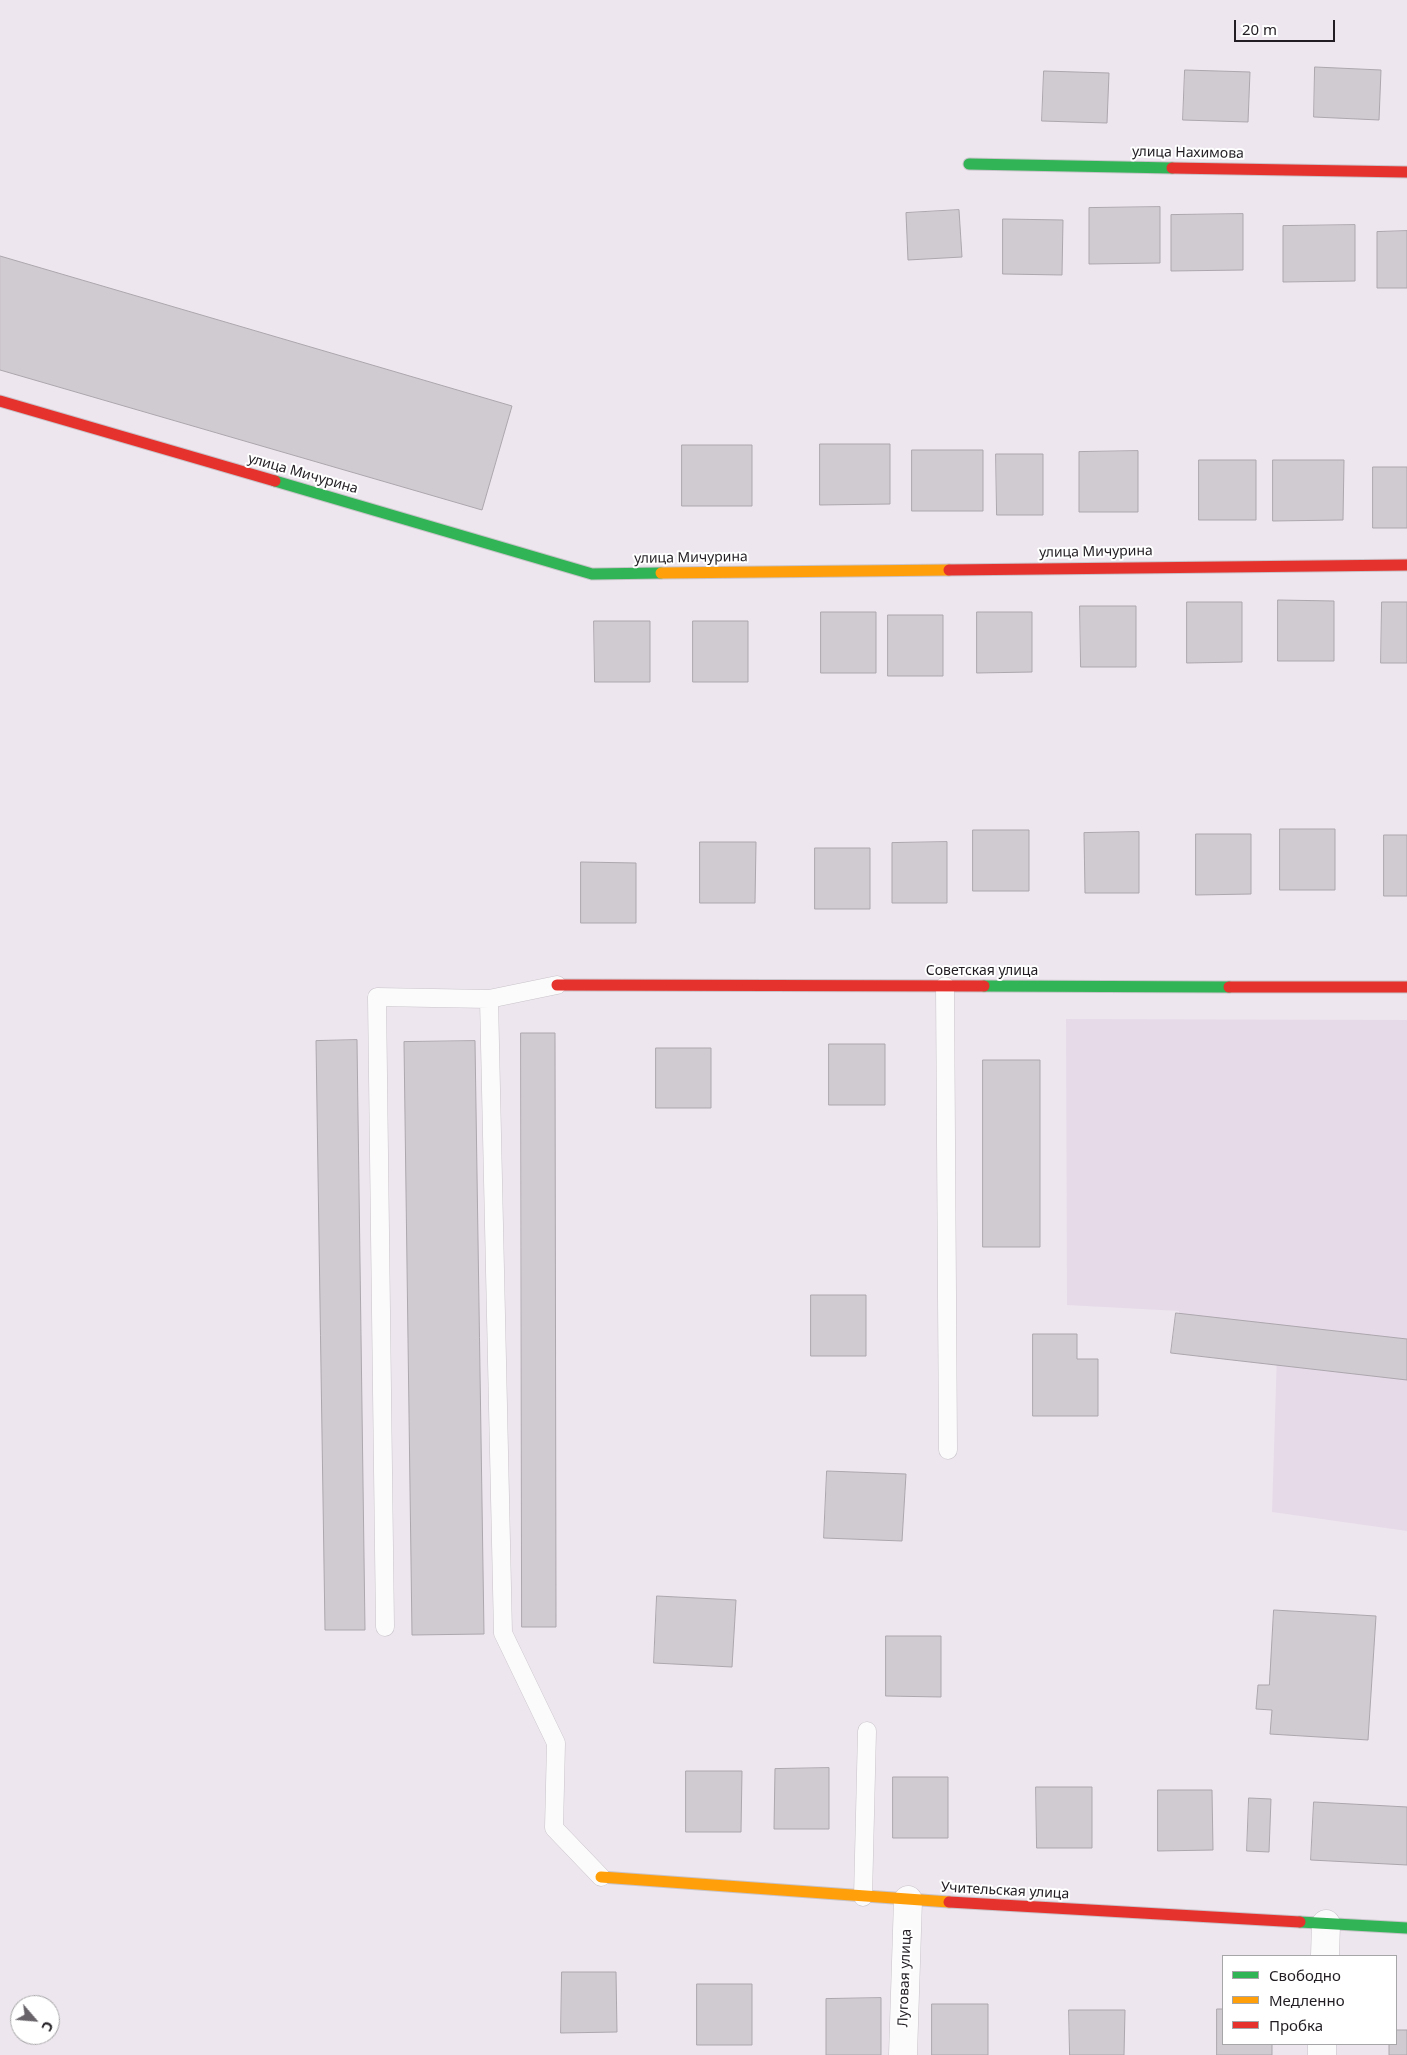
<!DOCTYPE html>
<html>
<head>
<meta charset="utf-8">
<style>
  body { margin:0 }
  #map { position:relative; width:1407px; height:2055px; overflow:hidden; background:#ede6ee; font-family:"Noto Sans",sans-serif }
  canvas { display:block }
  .legend { position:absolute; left:1222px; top:1955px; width:175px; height:90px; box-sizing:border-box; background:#fff; border:1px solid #a6a5a7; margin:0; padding:6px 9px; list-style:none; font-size:15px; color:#211d22 }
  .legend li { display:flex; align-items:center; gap:10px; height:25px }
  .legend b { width:25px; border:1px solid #a6a5a7 }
  .north { position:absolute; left:10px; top:1995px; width:50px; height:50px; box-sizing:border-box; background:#fff; border:1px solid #a6a5a7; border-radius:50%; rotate:117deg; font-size:14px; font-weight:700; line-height:20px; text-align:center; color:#211d22 }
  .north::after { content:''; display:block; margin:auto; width:18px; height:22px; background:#686369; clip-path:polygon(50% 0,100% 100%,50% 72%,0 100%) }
  .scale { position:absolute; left:1234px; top:20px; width:101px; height:22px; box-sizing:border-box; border:2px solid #211d22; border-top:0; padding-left:6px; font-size:15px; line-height:18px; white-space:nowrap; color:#211d22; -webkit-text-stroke:4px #fff; paint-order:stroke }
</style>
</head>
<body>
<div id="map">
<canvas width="1407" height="2055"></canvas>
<ul class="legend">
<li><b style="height:6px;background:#30b455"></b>Свободно</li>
<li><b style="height:6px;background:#ff9f0a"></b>Медленно</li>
<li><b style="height:6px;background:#e5322d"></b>Пробка</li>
</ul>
<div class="north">С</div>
<div class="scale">20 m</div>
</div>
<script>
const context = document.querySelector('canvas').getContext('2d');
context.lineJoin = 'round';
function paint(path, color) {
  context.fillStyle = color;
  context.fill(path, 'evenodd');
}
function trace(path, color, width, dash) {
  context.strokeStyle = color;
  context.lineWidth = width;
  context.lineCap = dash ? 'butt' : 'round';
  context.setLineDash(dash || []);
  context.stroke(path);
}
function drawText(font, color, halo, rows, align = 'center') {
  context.font = font + ' "Noto Sans",sans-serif';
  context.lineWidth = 4;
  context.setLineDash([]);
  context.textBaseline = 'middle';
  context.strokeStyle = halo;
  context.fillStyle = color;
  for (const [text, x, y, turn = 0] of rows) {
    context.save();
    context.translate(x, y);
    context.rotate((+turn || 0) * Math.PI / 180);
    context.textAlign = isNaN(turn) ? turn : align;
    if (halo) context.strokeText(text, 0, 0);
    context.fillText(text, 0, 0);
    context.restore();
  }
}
const built = new Path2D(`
  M1066 1019 1407 1020V1531L1272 1512 1277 1353 1180 1345 1179 1311 1067 1305Z`);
const building = new Path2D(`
  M1315 67 1381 70 1379 120 1314 117Z
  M1185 70 1250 72 1248 122 1183 120Z
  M1044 71 1109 73 1107 123 1042 121Z
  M1160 207V263L1089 264V208Z
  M959 210 962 257 908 260 906 213Z
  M1243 214V270L1171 271V215Z
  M1003 219 1063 220 1062 275 1003 274Z
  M1355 225V281L1283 282V226Z
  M1407 231V288H1377V232Z
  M0 256 512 406 482 510 0 370Z
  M820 444H890V504L820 505Z
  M682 445H752V506H682Z
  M912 450H983V511H912Z
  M1138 451V512H1079V452Z
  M996 454H1043V515H997Z
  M1199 460H1256V520H1199Z
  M1273 460H1344L1343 520 1273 521Z
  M1373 467H1407V528H1373Z
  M1278 600 1334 601V661H1278Z
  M1187 602H1242V662L1187 663Z
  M1382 602H1407V663H1381Z
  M1080 606H1136V667H1081Z
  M821 612H876V673H821Z
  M977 612H1032V672L977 673Z
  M888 615H943V676H888Z
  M594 621H650V682H595Z
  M693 621H748V682H693Z
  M1280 829H1335V890H1280Z
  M973 830H1029V891H973Z
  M1139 832V893H1085L1084 833Z
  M1196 834H1251V894L1196 895Z
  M1384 835H1407V896H1384Z
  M700 842H756L755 903H700Z
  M947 842V903H892V843Z
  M815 848H870V909H815Z
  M581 862 636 863V923H581Z
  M521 1033H555L556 1627H522Z
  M357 1040 365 1630H325L316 1041Z
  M475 1041 484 1634 412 1635 404 1042Z
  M829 1044H885V1105H829Z
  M656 1048H711V1108H656Z
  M983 1060H1040V1247H983Z
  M811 1295H866V1356H811Z
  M1176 1313 1407 1339V1380L1171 1353Z
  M1033 1334H1077V1359H1098V1416H1033Z
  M827 1471 906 1474 902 1541 824 1538Z
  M657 1596 736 1600 732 1667 654 1663Z
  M1274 1610 1376 1616 1368 1740 1270 1734 1272 1710 1256 1709 1258 1685H1269Z
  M886 1636H941V1697L886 1696Z
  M829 1768V1829H774L775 1769Z
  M686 1771H742L741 1832H686Z
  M893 1777H948V1838H893Z
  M1036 1787H1092V1848H1037Z
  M1158 1790H1212L1213 1850 1158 1851Z
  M1249 1798 1271 1799 1269 1852 1247 1851Z
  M1314 1802 1407 1807V1865L1311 1860Z
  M562 1972H616L617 2032 561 2033Z
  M697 1984H752V2045H697Z
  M881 1998V2055H826V1999Z
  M932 2004H988V2055H932Z
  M1217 2009H1223V2044H1272V2055H1217Z
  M1069 2010H1125L1124 2055H1070Z
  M1396 2030H1407V2055H1389V2044H1396Z`);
const lane = new Path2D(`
  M945 986 948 1450
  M489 999 503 1633 556 1743 554 1828 601 1877
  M385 1627 377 997 489 999 557 985
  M863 1897 867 1731`);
const street = new Path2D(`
  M1325 1956 1326 1924
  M903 2055 908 1900
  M1322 2055V2044`);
const fast = new Path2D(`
  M969 164 1172 168
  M275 481 592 574 661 573
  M984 986 1229 987
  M1300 1922 1407 1928`);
const slow = new Path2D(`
  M661 573 949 570
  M601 1877 949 1902`);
const jam = new Path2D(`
  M1172 168 1407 172
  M0 401 275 481
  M949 570 1407 565
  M557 985 984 986
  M1229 987H1407
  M949 1902 1300 1922`);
const streetNames = [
  ["улица Нахимова",1188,153,1],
  ["улица Мичурина",303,474,16],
  ["улица Мичурина",1096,552,-1],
  ["улица Мичурина",691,558,-1],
  ["Советская улица",982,971],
  ["Учительская улица",1005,1891,3],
  ["Луговая улица",905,1978,-88]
];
paint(built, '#e6dae9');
paint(building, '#d0cbd1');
trace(building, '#aca6ad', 1);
trace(lane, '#c8c3c9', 19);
trace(street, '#c8c3c9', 29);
trace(fast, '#c8c3c9', 13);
trace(slow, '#c8c3c9', 13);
trace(jam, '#c8c3c9', 13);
trace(lane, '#fcfbfc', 18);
trace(street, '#fcfbfc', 28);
trace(fast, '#30b455', 11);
trace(slow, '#ff9f0a', 11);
trace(jam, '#e5322d', 11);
drawText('14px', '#211d22', '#fff', streetNames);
</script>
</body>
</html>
